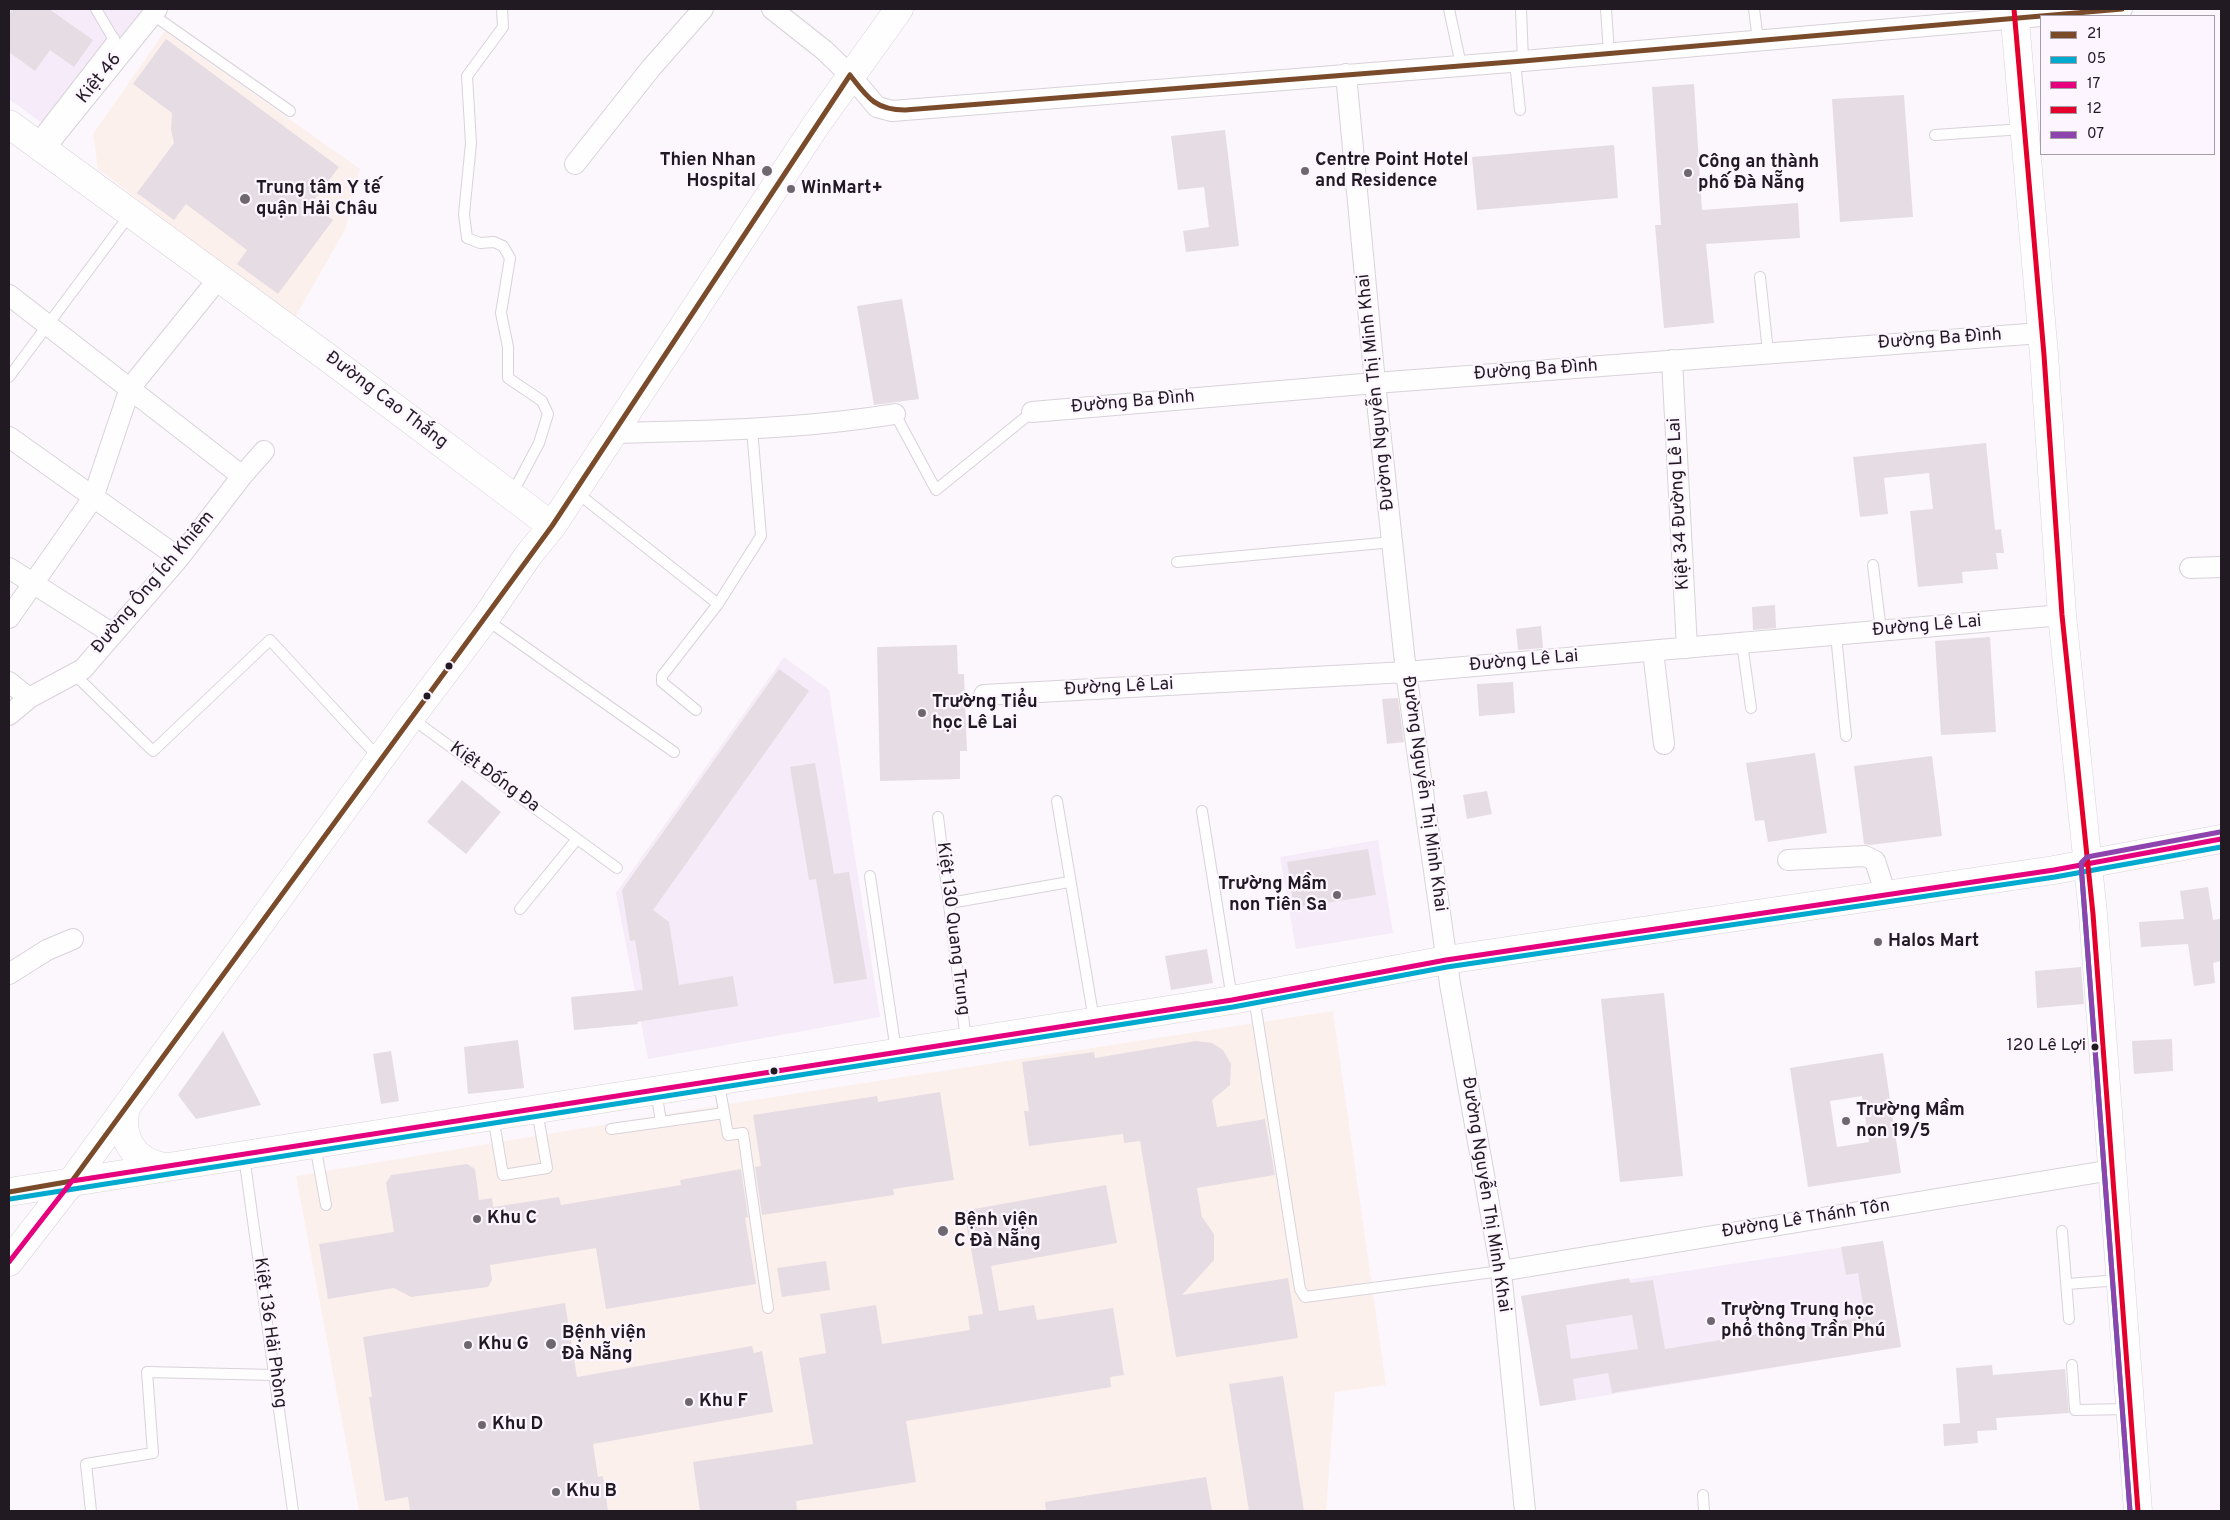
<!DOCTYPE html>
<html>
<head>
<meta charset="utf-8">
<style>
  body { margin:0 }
  #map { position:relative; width:2230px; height:1520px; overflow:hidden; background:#fcf7fd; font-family:Overpass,sans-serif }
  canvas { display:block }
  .frame { position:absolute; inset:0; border:10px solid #221a23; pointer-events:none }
  .legend { position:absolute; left:2040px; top:15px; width:175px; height:140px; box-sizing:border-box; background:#fdf5ff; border:1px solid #a59da7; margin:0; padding:6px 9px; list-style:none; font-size:15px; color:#221a23 }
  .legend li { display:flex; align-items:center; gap:10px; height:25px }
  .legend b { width:25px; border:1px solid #a59da7 }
</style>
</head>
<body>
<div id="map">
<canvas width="2230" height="1520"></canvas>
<div class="frame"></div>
<ul class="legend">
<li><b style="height:6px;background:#7a4b2a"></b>21</li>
<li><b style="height:6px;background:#00a9ce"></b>05</li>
<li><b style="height:6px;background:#e5007d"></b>17</li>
<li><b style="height:6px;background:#e4002b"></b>12</li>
<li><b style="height:6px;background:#8e44ad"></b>07</li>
</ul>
</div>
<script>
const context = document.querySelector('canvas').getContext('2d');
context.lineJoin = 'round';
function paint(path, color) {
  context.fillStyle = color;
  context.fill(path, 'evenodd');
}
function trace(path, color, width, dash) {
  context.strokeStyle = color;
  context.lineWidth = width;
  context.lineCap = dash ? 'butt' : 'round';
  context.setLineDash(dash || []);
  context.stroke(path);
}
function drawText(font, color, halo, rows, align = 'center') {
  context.font = font + ' Overpass,sans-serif';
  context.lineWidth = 4.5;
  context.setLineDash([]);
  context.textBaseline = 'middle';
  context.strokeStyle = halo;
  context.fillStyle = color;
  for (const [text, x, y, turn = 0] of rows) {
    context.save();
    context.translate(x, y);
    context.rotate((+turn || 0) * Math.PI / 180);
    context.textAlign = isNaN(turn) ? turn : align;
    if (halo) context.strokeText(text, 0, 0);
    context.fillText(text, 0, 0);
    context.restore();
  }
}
const built = new Path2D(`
  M9 9H146L47 127 9 99Z
  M784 657 829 690 880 1017 648 1059 616 893Z
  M1378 840 1393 933 1296 949 1280 857Z
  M1883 1241 1901 1347 1540 1406 1521 1296Z`);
const medical = new Path2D(`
  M165 31 360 169 345 230 294 319 98 169 93 134Z
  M1333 1011 1386 1385 1335 1392 1326 1511H359L296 1176 734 1103Z`);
const building = new Path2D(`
  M13 9H49L93 40 74 67 50 50 35 71 9 52V15Z
  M166 39 339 167 311 204 333 220 278 294 237 264 247 250 186 204 174 220 137 193 174 143 171 130 172 113 133 84Z
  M1694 84 1702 210 1798 203 1800 238 1706 244 1714 323 1664 328 1655 225H1661L1652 87Z
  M1904 95 1913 217 1840 222 1832 99Z
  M1225 130 1239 246 1186 252 1183 231 1209 227 1204 187 1178 190 1171 136Z
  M1614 145 1618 198 1477 210 1472 157Z
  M902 299 919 399 874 405 857 306Z
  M1986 443 1995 530 2001 529 2004 553H1996L1998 569 1962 572 1963 583 1918 587 1910 511 1933 509 1929 473 1884 478 1888 514 1860 517 1853 457Z
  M1775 605 1776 628 1753 630 1752 607Z
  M1541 626 1543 648 1518 650 1516 629Z
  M1990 637 1996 732 1941 735 1935 641Z
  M957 645 958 674H964L967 751H960V779L880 781 877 647Z
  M779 669 809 691 653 910 669 922 679 985 733 976 738 1006 637 1022 638 1024 574 1030 571 997 643 990 635 940 630 941 622 890Z
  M1513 682 1515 713 1479 716 1477 684Z
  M1398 698 1404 742 1387 744 1382 699Z
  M1815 753 1827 833 1768 842 1764 820 1755 821 1746 763Z
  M1932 756 1942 836 1870 845 1864 844 1854 766Z
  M815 763 834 874 849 872 867 979 834 984 816 879 809 880 790 767Z
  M462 780 501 812 466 854 427 822Z
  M1487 791 1492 814 1467 819 1463 795Z
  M1368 849 1376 895 1294 908 1287 862Z
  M2208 887 2213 920 2221 919V961L2213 963 2215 983 2194 986 2188 944 2141 947 2139 922 2184 919 2180 891Z
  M1207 949 1213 983 1171 990 1165 956Z
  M2081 967 2084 1004 2037 1008 2035 971Z
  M1664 993 1683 1176 1620 1182 1601 999Z
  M223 1031 261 1105 196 1119 178 1095Z
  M2172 1039 2173 1071 2134 1074 2132 1041Z
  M518 1040 524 1088 468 1094 464 1047Z
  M1196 1041 1212 1043 1223 1050 1231 1064 1230 1085 1212 1100 1217 1127 1265 1119 1275 1175 1197 1188 1202 1217 1214 1234V1260L1182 1295 1288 1278 1298 1338 1176 1357 1140 1141 1124 1143 1123 1134 1029 1146 1024 1111H1029L1022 1062 1094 1052 1095 1058Z
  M391 1051 399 1101 381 1104 373 1054Z
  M1883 1053 1901 1173 1808 1187 1790 1068ZM1862 1096 1869 1142 1837 1147 1830 1101Z
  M940 1092 954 1180 893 1189 894 1195 762 1215 755 1167 761 1166 753 1115 877 1096 878 1102Z
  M467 1164 475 1169 479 1200 492 1198 493 1207 559 1197 561 1205 681 1185 680 1180 741 1169 748 1217 745 1218 756 1284 606 1309 596 1248 490 1265 492 1280 488 1287 411 1297 394 1288 328 1299 319 1244 394 1232 386 1183 391 1175Z
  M1106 1185 1117 1243 991 1266 999 1311 1034 1305 1037 1320 1113 1308 1124 1375 1110 1377 1111 1387 906 1421 916 1482 796 1501 797 1511H700L693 1462 813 1444 799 1358 826 1353 820 1314 876 1305 882 1344 970 1330 968 1316 983 1314 964 1211Z
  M1883 1241 1901 1347 1612 1393 1608 1373 1573 1379 1576 1400 1540 1406 1521 1296 1629 1278 1630 1283 1653 1280 1665 1349 1865 1317 1858 1273 1846 1275 1841 1247ZM1632 1315 1638 1349 1571 1359 1566 1325Z
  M826 1261 830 1290 782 1297 777 1268Z
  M565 1303 577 1377 752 1346 754 1353 762 1351 773 1412 593 1444 598 1477 603 1476 608 1511H410L408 1497 385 1501 369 1397H372L363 1337Z
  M1992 1365 1993 1375 2065 1369 2069 1413 1996 1418 1997 1430 1977 1431 1978 1443 1944 1446 1943 1424 1960 1423 1956 1368Z
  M1283 1376 1304 1511H1249L1229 1384Z
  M1206 1477 1212 1511H1046L1045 1502Z`);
const lane = new Path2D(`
  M96 9 116 43
  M502 9 503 27 467 76 471 143 464 214 467 238 480 243 494 242 503 246 510 258 501 313 508 347V378L542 401 548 414 539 443 512 494
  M1449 9 1461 65
  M1521 9 1523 61
  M1606 9 1609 53
  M1754 9 1758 40
  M153 15 290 111
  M1515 62 1520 110
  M1935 135 2023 129
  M35 140 114 38
  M1760 277 1768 352
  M9 377 131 213
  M895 414 936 490 1032 412
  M576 492 718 604
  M1177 562 1393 542
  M1873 565 1881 631
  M487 620 674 752
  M1836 635 1846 736
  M1742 643 1751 708
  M74 674 153 751 270 640 380 759
  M696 710 662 682V676L718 604 761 536 752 429
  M411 718 617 868
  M1057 801 1094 1020
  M1202 811 1232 999
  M938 817 966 1040
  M870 876 896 1051
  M950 903 1069 882
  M520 909 577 839
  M1254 997 1300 1289 1305 1297 1501 1271
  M719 1083 728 1135 743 1133 768 1308
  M656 1090 661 1122 724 1113
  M493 1116 503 1175 547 1168 537 1110
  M611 1129 661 1122
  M315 1145 326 1205
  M244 1156 293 1511
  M2062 1231 2069 1319
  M2067 1284 2120 1280
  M2072 1365 2075 1410 2129 1409
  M1703 1495 1704 1511
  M91 1511 86 1464 153 1453 147 1372 274 1375`);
const street = new Path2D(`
  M772 9 824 50 850 75 877 107 892 111 1523 61 2122 9
  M1346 74 1375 383 1406 672 1450 984 1501 1271 1525 1511
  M44 149 157 9
  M575 164 651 68 703 9
  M9 295 242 476
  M1672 360 1687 648
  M1032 412 1375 383 2041 333
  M613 433C708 431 802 429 895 414
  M9 437 179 558
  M9 568 113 634
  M2190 568 2221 567
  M9 618 93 498 130 388 219 278
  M1653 651 1664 744
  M9 682 29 698
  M984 695 1406 672 2062 615
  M9 715 29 698 83 669 179 558 242 476 264 451
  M1788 860 1865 856 1875 861 1886 895
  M9 974 47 950 73 939
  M1501 1271 2112 1170`);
const secondary = new Path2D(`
  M2014 9 2044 355 2062 615 2093 914 2138 1511
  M9 124 327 357 552 526
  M126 1107C119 1138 133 1161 164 1167
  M9 1192 1232 1000 1446 960 2054 870 2221 839
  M9 1262 72 1181 410 718 485 619 527 557 552 526 816 125 899 9`);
const bus1 = new Path2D(`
  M850 75C867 97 875 110 905 110L1523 61 2122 9
  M72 1181 552 526 850 75
  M9 1192 72 1181`);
const bus2 = new Path2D(`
  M2081 865 2130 1511
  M10 1199 1233 1007 1447 967 2055 877 2221 847`);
const bus3 = new Path2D(`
  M72 1181 1232 1000 1446 960 2054 870 2221 839
  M9 1262 72 1181`);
const bus4 = new Path2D(`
  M2014 9 2044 355 2062 615 2093 914 2138 1511`);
const bus5 = new Path2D(`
  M2130 1511 2081 863 2087 857 2220 832`);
const markers = [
  [767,171,6,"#6e676f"],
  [1305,171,5,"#6e676f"],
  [1688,173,5,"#6e676f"],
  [791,189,5,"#6e676f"],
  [245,199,6,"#6e676f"],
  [449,666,4.5,"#221a23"],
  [427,696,4.5,"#221a23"],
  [922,713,5,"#6e676f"],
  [1337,895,5,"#6e676f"],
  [1878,942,5,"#6e676f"],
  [2095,1047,4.5,"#221a23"],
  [774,1071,4.5,"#221a23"],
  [1846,1121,5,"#6e676f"],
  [477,1219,5,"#6e676f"],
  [943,1231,6,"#6e676f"],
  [1711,1321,5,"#6e676f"],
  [551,1344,6,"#6e676f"],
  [468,1345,5,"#6e676f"],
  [689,1402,5,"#6e676f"],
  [482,1425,5,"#6e676f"],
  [556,1492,5,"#6e676f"]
];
const busNames = [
  ["120 Lê Lợi",2086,1047]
];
const streetNames = [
  ["Kiệt 46",100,79,-51],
  ["Đường Ba Đình",1940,340,-4],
  ["Đường Ba Đình",1536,371,-4],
  ["Đường Nguyễn Thị Minh Khai",1377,392,-96],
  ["Đường Cao Thắng",386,401,37],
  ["Đường Ba Đình",1133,403,-5],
  ["Kiệt 34 Đường Lê Lai",1680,504,-93],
  ["Đường Ông Ích Khiêm",154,583,-50],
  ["Đường Lê Lai",1927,627,-5],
  ["Đường Lê Lai",1524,662,-5],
  ["Đường Lê Lai",1119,688,-3],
  ["Kiệt Đống Đa",494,778,36],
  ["Đường Nguyễn Thị Minh Khai",1423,794,82],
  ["Kiệt 130 Quang Trung",952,929,83],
  ["Đường Nguyễn Thị Minh Khai",1485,1195,81],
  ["Đường Lê Thánh Tôn",1806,1220,-9],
  ["Kiệt 136 Hải Phòng",269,1333,82]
];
const poiNames = [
  ["Thien Nhan",756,161,"right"],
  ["Hospital",756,182,"right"],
  ["Centre Point Hotel",1315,161],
  ["and Residence",1315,182],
  ["Công an thành",1698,163],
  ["phố Đà Nẵng",1698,184],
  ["Trung tâm Y tế",256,189],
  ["quận Hải Châu",256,210],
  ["WinMart+",801,189],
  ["Trường Tiểu",932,703],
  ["học Lê Lai",932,724],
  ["Trường Mầm",1327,885,"right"],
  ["non Tiên Sa",1327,906,"right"],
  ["Halos Mart",1888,942],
  ["Trường Mầm",1856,1111],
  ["non 19/5",1856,1132],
  ["Khu C",487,1219],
  ["Bệnh viện",954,1221],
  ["C Đà Nẵng",954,1242],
  ["Trường Trung học",1721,1311],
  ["phổ thông Trần Phú",1721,1332],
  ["Bệnh viện",562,1334],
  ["Đà Nẵng",562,1355],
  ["Khu G",478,1345],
  ["Khu F",699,1402],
  ["Khu D",492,1425],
  ["Khu B",566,1492]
];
paint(built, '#f6ebf8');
paint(medical, '#fcf0ed');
paint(building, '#e5dde3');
trace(lane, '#d8d2d9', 12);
trace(street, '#d8d2d9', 22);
trace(secondary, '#d8d2d9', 29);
trace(lane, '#fffeff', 10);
trace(street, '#fffeff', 20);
trace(secondary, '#fffeff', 28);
trace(bus1, '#7a4b2a', 5);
trace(bus2, '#00a9ce', 5);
trace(bus3, '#e5007d', 5);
trace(bus4, '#e4002b', 5);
trace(bus5, '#8e44ad', 5);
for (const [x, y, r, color] of markers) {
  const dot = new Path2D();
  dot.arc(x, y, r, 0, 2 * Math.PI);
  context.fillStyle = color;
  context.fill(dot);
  trace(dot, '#fdf5ff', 2);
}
drawText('17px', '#221a23', '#fdf5ff', busNames, 'right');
drawText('18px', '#221a23', '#fdf5ff', streetNames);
drawText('bold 18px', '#221a23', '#fdf5ff', poiNames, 'left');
</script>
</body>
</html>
